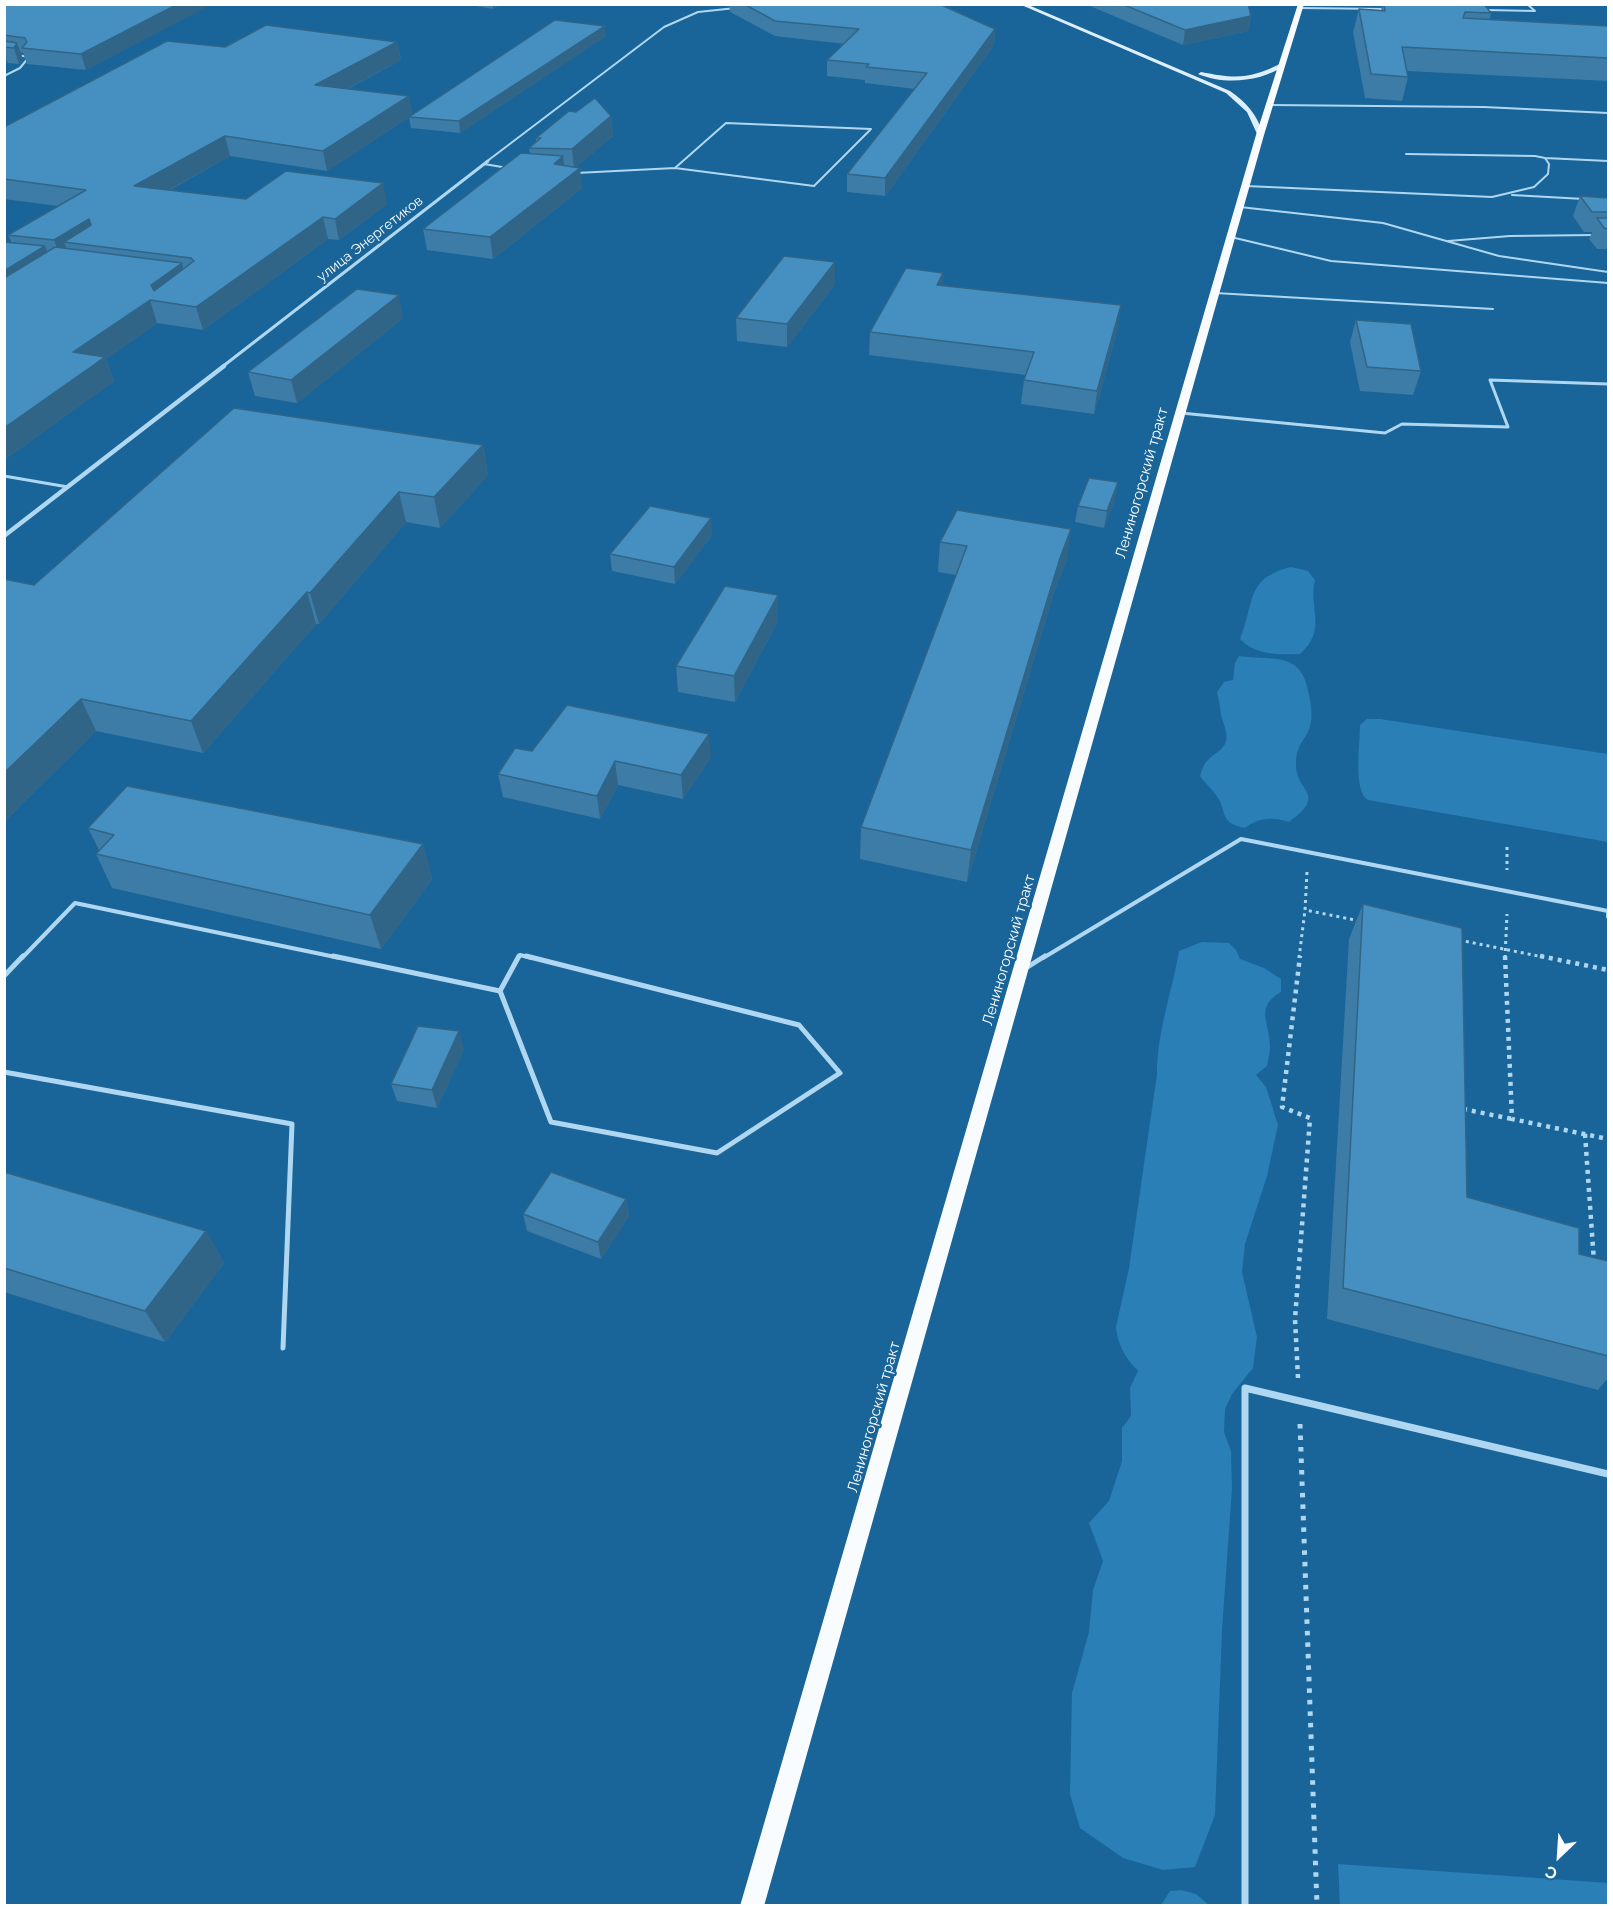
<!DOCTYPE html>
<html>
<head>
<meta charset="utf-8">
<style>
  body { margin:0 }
  #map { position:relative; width:1613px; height:1910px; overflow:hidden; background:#196599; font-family:Raleway,sans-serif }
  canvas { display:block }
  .frame { position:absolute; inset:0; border:6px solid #fff; pointer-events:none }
  .north { position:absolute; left:1529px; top:1826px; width:60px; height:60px; -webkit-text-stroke:4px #196599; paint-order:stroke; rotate:205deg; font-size:16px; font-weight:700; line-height:24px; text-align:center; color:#fff }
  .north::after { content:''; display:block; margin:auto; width:21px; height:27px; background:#fff; clip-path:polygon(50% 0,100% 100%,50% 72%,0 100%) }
</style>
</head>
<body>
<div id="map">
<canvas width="1613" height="1910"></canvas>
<div class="frame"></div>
<div class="north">С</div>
</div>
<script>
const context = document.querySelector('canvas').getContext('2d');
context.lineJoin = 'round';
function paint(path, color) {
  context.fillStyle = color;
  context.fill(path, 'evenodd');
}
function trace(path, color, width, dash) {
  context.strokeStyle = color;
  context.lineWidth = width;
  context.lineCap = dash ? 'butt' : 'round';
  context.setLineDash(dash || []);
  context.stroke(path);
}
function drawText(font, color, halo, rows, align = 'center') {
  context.font = font + ' Raleway,sans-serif';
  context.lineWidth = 4.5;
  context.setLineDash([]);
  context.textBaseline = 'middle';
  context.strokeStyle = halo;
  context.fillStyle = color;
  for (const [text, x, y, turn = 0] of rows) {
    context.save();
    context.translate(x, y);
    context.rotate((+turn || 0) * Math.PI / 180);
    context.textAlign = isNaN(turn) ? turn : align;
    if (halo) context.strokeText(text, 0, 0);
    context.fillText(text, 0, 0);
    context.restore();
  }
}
const green = new Path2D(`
  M1291 567 1308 571 1315 580C1308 609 1328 629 1300 654 1278 655 1255 655 1240 639 1255 603 1245 578 1291 567Z
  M1239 656C1274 661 1302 650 1309 695 1311 704 1313 717 1310 727 1305 741 1296 744 1296 764 1295 792 1329 793 1289 822 1272 817 1259 817 1245 828 1218 823 1228 811 1216 795 1211 788 1205 783 1200 776 1204 762 1208 759 1219 751 1233 740 1224 728 1221 715 1220 707 1219 700 1217 692L1224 682 1233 680 1235 663Z
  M1367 719H1380L1608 754V842L1368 800C1353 792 1360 743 1360 725Z
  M1202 942 1229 943 1236 950 1240 959 1264 968 1281 979V992C1254 1008 1270 1022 1270 1047 1270 1053 1268 1060 1267 1066L1256 1075 1266 1087 1278 1125 1267 1176 1245 1244 1242 1272 1257 1337 1253 1368 1232 1394 1225 1409 1224 1432 1231 1451 1232 1489 1222 1630 1215 1815 1195 1867 1163 1870 1123 1858 1080 1828 1070 1794 1072 1693 1089 1632 1093 1590 1103 1561 1089 1523 1109 1501 1122 1461V1428L1131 1416 1130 1388 1138 1371C1126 1359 1117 1344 1116 1327L1129 1268 1157 1074C1157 1032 1172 992 1179 951Z
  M1338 1864 1608 1883V1905H1340Z
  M1181 1890 1196 1894 1209 1905H1161L1170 1891Z`);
const pathFar2 = new Path2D(`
  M1507 847V870
  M1307 872 1305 910 1360 921
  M1459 940 1548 958
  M1299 958 1305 910
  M1505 958 1507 914`);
const pathFar1 = new Path2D(`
  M1505 956 1512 1119 1608 1139
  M1540 956 1608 970
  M1463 1109 1512 1119
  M1585 1134 1594 1262
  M1298 1378 1295 1319 1310 1118 1282 1107 1300 956`);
const path = new Path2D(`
  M1300 1424 1317 1906`);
const laneFar4 = new Path2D(`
  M1300 8 1387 9
  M1486 10 1535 11 1527 4
  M4 53 29 57 20 68 4 76
  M1270 105 1484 107 1608 113
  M1545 158 1608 161
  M484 164 508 168
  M675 168 726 123 871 129
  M576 173 675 168 814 186 871 129
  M1246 186 1492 197 1534 187 1548 174 1549 164 1545 158 1535 156 1406 154
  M1512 195 1584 199
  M1240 207 1383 223 1499 256 1608 272
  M1231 237 1331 261 1608 283
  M1448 241 1510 236 1595 235
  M1215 293 1493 309`);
const laneFar3 = new Path2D(`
  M1181 413 1385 433 1402 424 1508 427 1490 380 1608 384
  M4 476 68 487`);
const laneFar2 = new Path2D(`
  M22 958 75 903 340 958
  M518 958 520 955 532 958
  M1043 958 1241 839 1608 911V917`);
const laneFar1 = new Path2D(`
  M333 956 500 991
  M519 956 500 991 551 1122 717 1153 840 1073 799 1025 526 956
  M1026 968 1045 956
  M4 976 23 956
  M4 1072 292 1124 283 1348`);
const lane = new Path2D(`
  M1245 1906V1388L1608 1474`);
const streetFar2 = new Path2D(`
  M486 162 664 27 698 12 736 8`);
const streetFar1 = new Path2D(`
  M222 367 488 161`);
const street = new Path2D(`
  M4 536 224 366`);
const secondary = new Path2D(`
  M1019 4H1026L1230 91C1246 102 1258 115 1263 135L1258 136 1247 112 1226 93Z
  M1282 63 1284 66C1260 82 1224 85 1198 74L1201 72C1236 79 1250 79 1282 63Z`);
const primary = new Path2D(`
  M1298 4H1304L1264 135 764 1906H740L1256 135Z`);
const wall = new Path2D(`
  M4 4H211L86 70 27 64 23 53 20 52 23 59 19 64 8 63 4 64Z
  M465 4H502L493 9Z
  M729 4H939L995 29 994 45 885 196 847 192V174L915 89 865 83V80L827 76V60L845 44 775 36 730 12Z
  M1085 4H1248L1251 16 1248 31 1183 45Z
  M1383 4H1484L1491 13 1490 19 1608 26V81L1407 71 1408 77 1402 101 1365 98 1353 32 1359 9 1381 10Z
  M606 36 460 133 411 128 409 117 327 171 230 156 170 190 246 199 387 204 339 240 328 239 203 330 157 323 106 359 114 381 4 460V242L12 243 8 235 58 206 4 199V127L225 47 397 42 401 60 348 89 409 96 412 115Z
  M611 116 613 136 576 167 582 188 493 259 427 250 423 229 530 154 529 148 536 142V138Z
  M1580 196 1608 198V249H1597L1589 239 1592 232H1584L1573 216Z
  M943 273 942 286 1118 328 1094 414 1021 404 1024 380 1026 375 869 355 870 332Z
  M835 284 787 347 737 341 736 318Z
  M403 318 297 403 255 396 248 372Z
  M1356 320 1421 371 1413 395 1360 391 1350 342Z
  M483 445 488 475 440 528 406 522 319 624H316L203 753 96 731 4 822V579L34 585Z
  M1115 499 1104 528 1075 522 1078 506Z
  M712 535 675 584 612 571 610 554Z
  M940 542 1067 560 1055 589 967 882 860 859 861 827 956 575 938 572Z
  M778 621 735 702 678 692 676 666Z
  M532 751 711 757 683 799 618 785 600 819 503 797 498 774Z
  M88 828 423 844 432 879 381 949 112 888 96 854 99 850Z
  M1363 904 1467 1197 1579 1254 1608 1261V1378L1598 1390 1327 1319 1349 939Z
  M464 1049 437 1108 397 1101 391 1084Z
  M4 1172 206 1231 224 1263 165 1342 4 1292Z
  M626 1199 629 1216 601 1259 527 1231 523 1214Z`);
const shadedWall = new Path2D(`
  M178 4 211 5 86 70 81 54Z
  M493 4H502L493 9Z
  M1251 16 1248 31 1183 45 1185 30Z
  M605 26 606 36 460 133 459 121Z
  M995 29 994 45 885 196V178Z
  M397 42 401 60 319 104 315 85Z
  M17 43 23 59 19 64 14 48Z
  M4 54 8 63 4 64Z
  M409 96 412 115 327 171 323 151Z
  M611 116 613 136 574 169 572 149Z
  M225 136 230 156 140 206 134 186Z
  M563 156 566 177 554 164Z
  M580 168 582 188 493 259 490 237Z
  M383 183 387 204 339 240 335 219Z
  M323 217 328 239 203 330 196 307Z
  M89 219 96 241 64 242 70 257 62 262 54 240Z
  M45 246 53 268 5 302 4 271Z
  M835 262V284L787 347V324Z
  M182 263 188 285 156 301 151 285Z
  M943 273 942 295 937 285Z
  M399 295 403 318 297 403 291 380Z
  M150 300 157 323 106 359 114 381 4 460V428L73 352Z
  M1121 305 1118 328 1094 414 1097 391Z
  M483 445 488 475 440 528 434 497Z
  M1118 482 1115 499 1104 528 1107 511Z
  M399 492 406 522 319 624 310 593Z
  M711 518 712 535 675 584 674 567Z
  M1071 529 1067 560 1055 589 967 882 971 850 1060 558Z
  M307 592 316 624 203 753 191 721Z
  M778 595V621L735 702 734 676Z
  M81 699 96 731 4 822V773Z
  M709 734 711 757 683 799 681 775Z
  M615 761 618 785 600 819 597 796Z
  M423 844 432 879 381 949 370 915Z
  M459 1031 464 1049 437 1108 432 1090Z
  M626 1199 629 1216 601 1259 598 1242Z
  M206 1231 224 1263 165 1342 145 1311Z`);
const building = new Path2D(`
  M4 4H178L81 54 22 48 27 42 25 38 4 35Z
  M744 4H939L995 29 885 178 847 174 927 73 866 67 869 64 827 60 859 29 775 21Z
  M1122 4H1248L1251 16 1185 30Z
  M1384 4H1484L1491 13 1465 12 1463 18 1608 26V58L1402 47 1408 77 1371 74 1359 9 1385 11Z
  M555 20 605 26 459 121 409 117Z
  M266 25 397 42 315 85 409 96 323 151 225 136 134 186 246 199 286 171 383 183 335 219 323 217 196 307 150 300 73 352 105 357 4 428V278L55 247 182 263 151 285 154 291 194 261 191 258 64 242 91 225 89 219 54 240 8 235 86 190 4 179V127L167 41 225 47Z
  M4 41 17 43 14 48 4 47Z
  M595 98 611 116 572 149 529 148 541 138H536L569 111 576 112Z
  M521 153 563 156 554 164 580 168 490 237 423 229Z
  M1580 196 1608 198V212H1592Z
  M1597 218H1608V229L1604 228Z
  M4 242 45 246 4 271Z
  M784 256 835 262 787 324 736 318Z
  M906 268 943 273 937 285 1121 305 1097 391 1024 380 1034 352 870 332Z
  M357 289 399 295 291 380 248 372Z
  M1356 320 1411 324 1421 371 1367 367Z
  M234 408 483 445 434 497 399 492 310 593 307 592 191 721 81 699 4 773V579L34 585Z
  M1089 478 1118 482 1107 511 1078 506Z
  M650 506 711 518 674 567 610 554Z
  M957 510 1071 529 1060 558 971 850 861 827 967 546 940 542Z
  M725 586 778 595 734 676 676 666Z
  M567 705 709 734 681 775 615 761 597 796 498 774 515 748 532 751Z
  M127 786 423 844 370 915 96 854 114 835 88 828Z
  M1363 904 1462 928 1467 1197 1579 1228V1254L1608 1261V1356L1343 1288Z
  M418 1026 459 1031 432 1090 391 1084Z
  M4 1172 206 1231 145 1311 4 1268Z
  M551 1172 626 1199 598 1242 523 1214Z`);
const farStreetnames = [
  ["улица Энергетиков",370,239,-38]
];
const streetNames = [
  ["Лениногорский тракт",1142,483,-74],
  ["Лениногорский тракт",1009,950,-74],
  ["Лениногорский тракт",874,1417,-74]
];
paint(green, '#297fb6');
trace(pathFar2, '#afd7f1', 3, [3, 4]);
trace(pathFar1, '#afd7f1', 4.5, [4, 5]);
trace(path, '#afd7f1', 5, [4.5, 7]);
trace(laneFar4, '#afd7f1', 2);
trace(laneFar3, '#afd7f1', 3);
trace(laneFar2, '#afd7f1', 4);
trace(laneFar1, '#afd7f1', 5);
trace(lane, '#afd7f1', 7);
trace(streetFar2, '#afd7f1', 2);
trace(streetFar1, '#afd7f1', 3);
trace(street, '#afd7f1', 4.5);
paint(secondary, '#ddeffc');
paint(primary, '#f9fcff');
paint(wall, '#3c7ca6');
paint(shadedWall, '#316587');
paint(building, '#4690c1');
trace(building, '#316587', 1.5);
drawText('14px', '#fff', '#196599', farStreetnames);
drawText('15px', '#fff', '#196599', streetNames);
</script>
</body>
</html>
